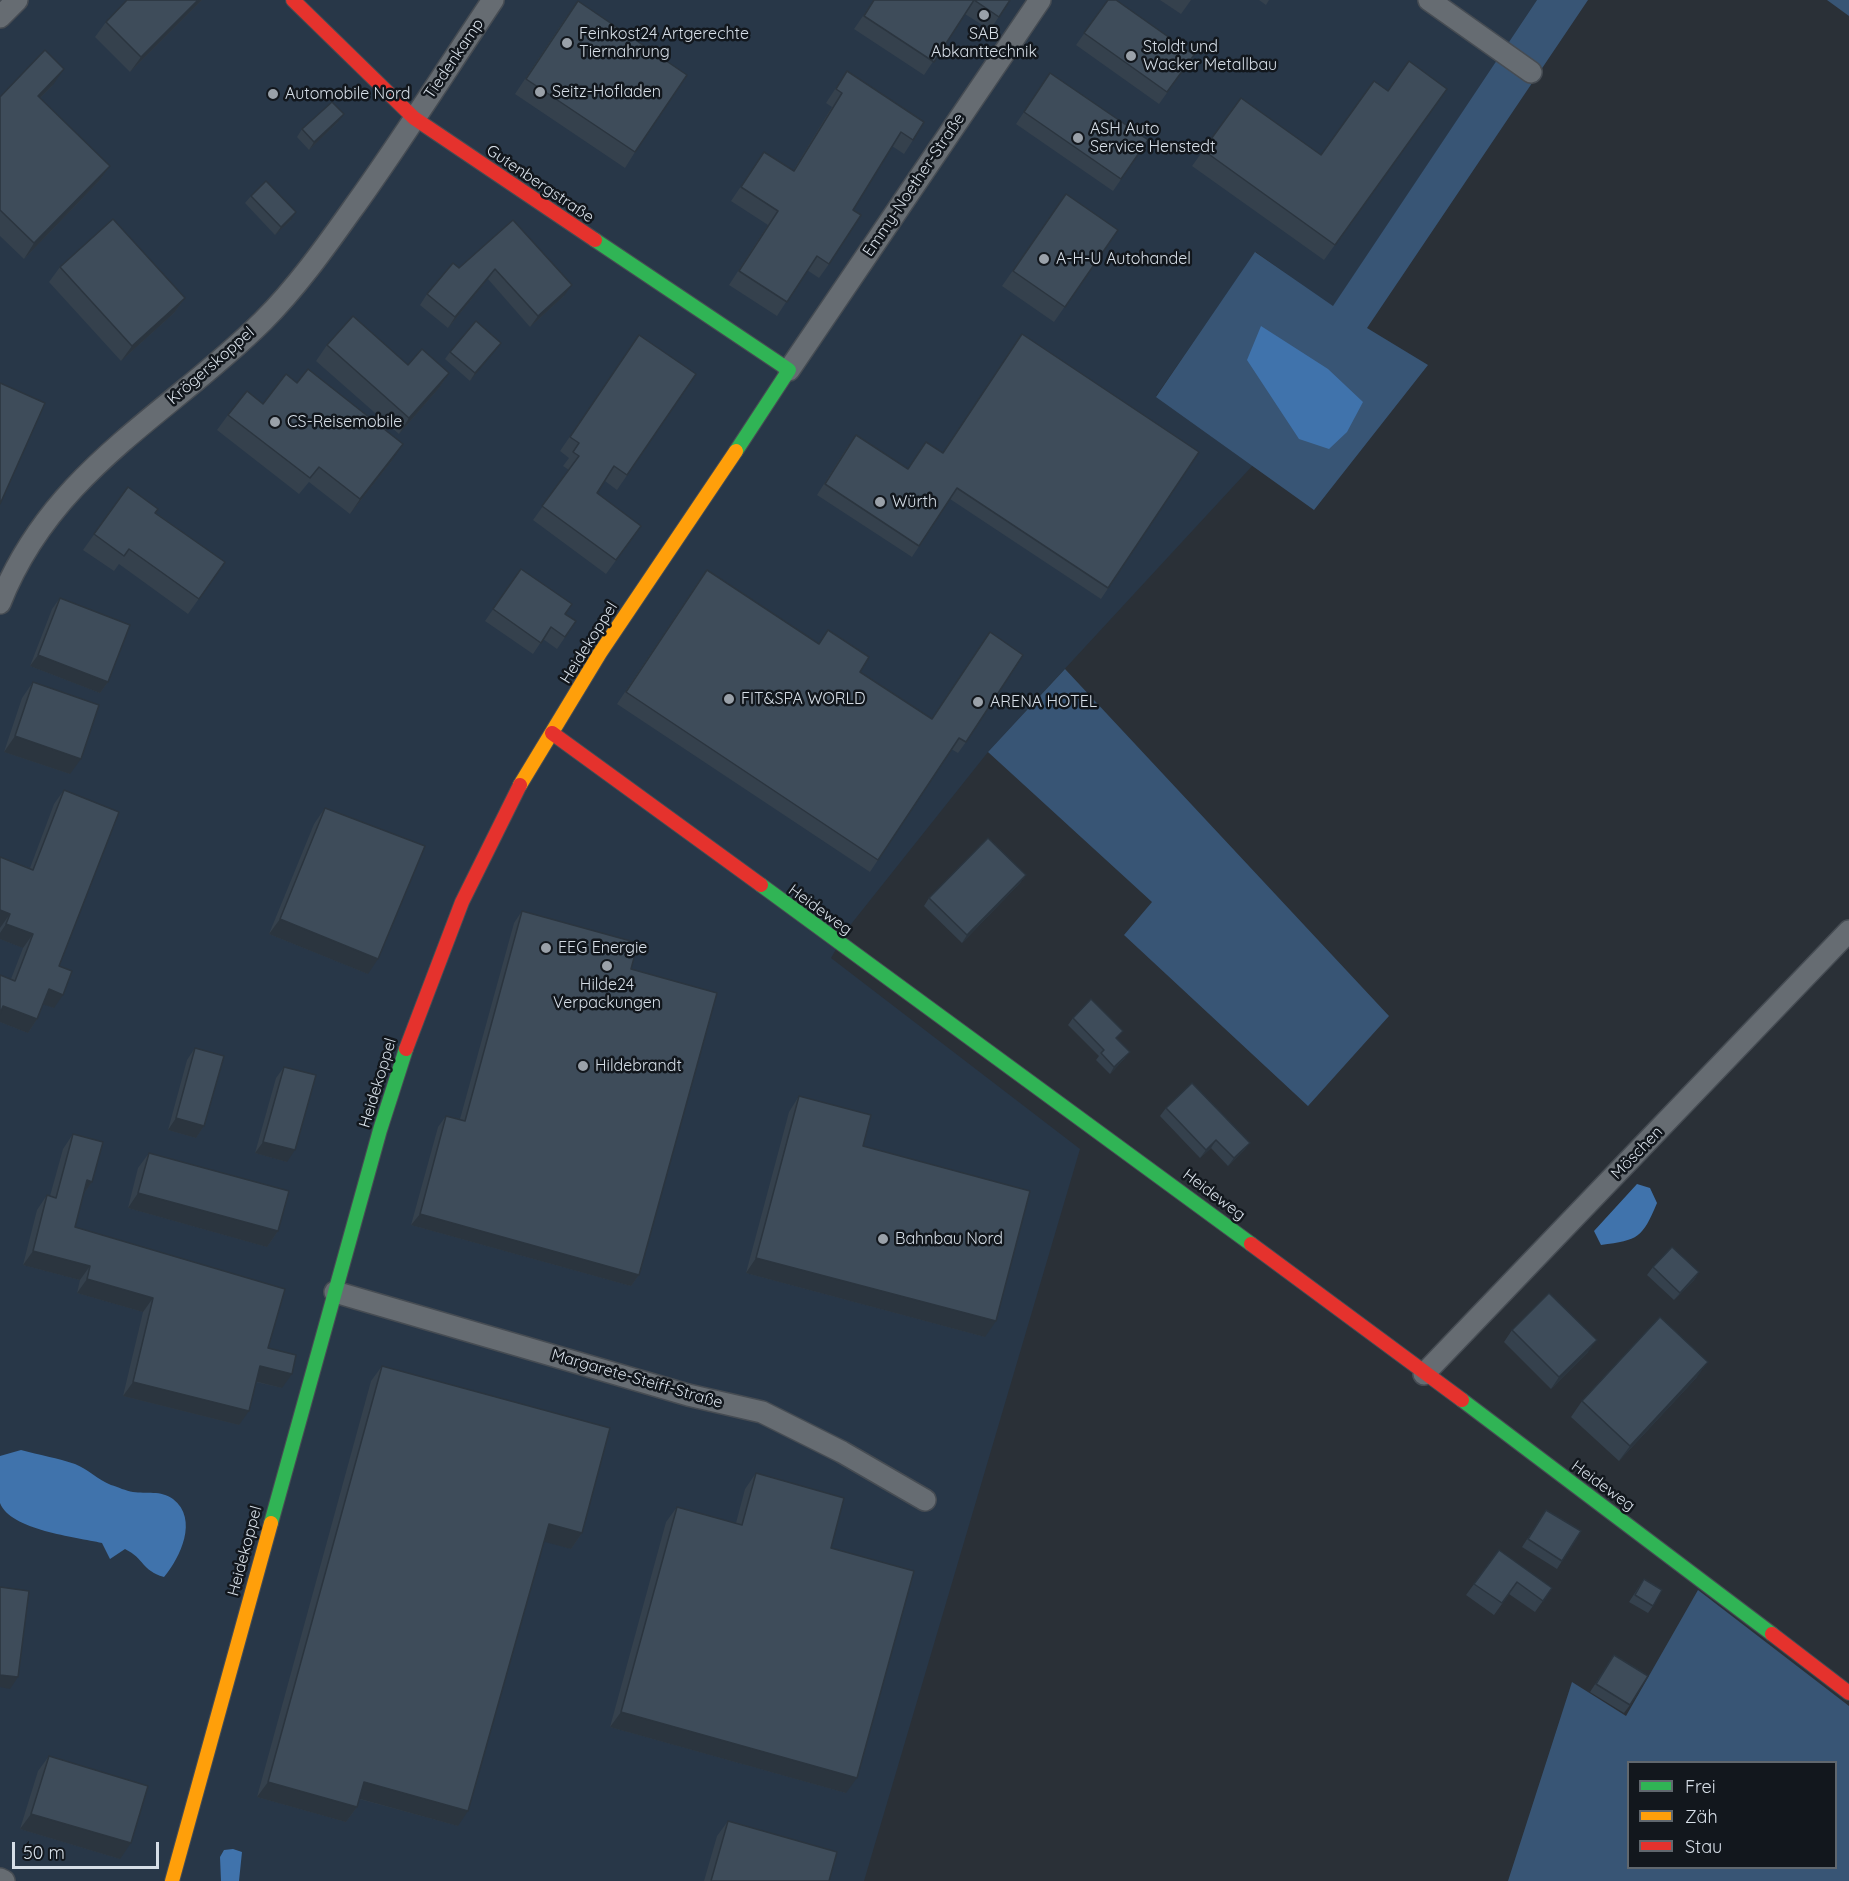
<!DOCTYPE html>
<html>
<head>
<meta charset="utf-8">
<style>
  body { margin:0 }
  #map { position:relative; width:1849px; height:1881px; overflow:hidden; background:#2a3037; font-family:Quicksand,sans-serif }
  canvas { display:block }
  .legend { position:absolute; left:1627px; top:1761px; width:210px; height:108px; box-sizing:border-box; background:#12171d; border:2px solid #60676e; margin:0; padding:8px 10px; list-style:none; font-size:18px; color:#d6dee7 }
  .legend li { display:flex; align-items:center; gap:12px; height:30px }
  .legend b { width:30px; border:2px solid #60676e }
  .scale { position:absolute; left:12px; top:1842px; width:147px; height:27px; box-sizing:border-box; border:3px solid #d6dee7; border-top:0; padding-left:8px; font-size:18px; line-height:21px; white-space:nowrap; color:#d6dee7; -webkit-text-stroke:4px #12171d; paint-order:stroke }
</style>
</head>
<body>
<div id="map">
<canvas width="1849" height="1881"></canvas>
<ul class="legend">
<li><b style="height:8px;background:#30b455"></b>Frei</li>
<li><b style="height:8px;background:#ff9f0a"></b>Zäh</li>
<li><b style="height:8px;background:#e5322d"></b>Stau</li>
</ul>
<div class="scale">50 m</div>
</div>
<script>
const context = document.querySelector('canvas').getContext('2d');
context.lineJoin = 'round';
function paint(path, color) {
  context.fillStyle = color;
  context.fill(path, 'evenodd');
}
function trace(path, color, width, dash) {
  context.strokeStyle = color;
  context.lineWidth = width;
  context.lineCap = dash ? 'butt' : 'round';
  context.setLineDash(dash || []);
  context.stroke(path);
}
function drawText(font, color, halo, rows, align = 'center') {
  context.font = font + ' Quicksand,sans-serif';
  context.lineWidth = 5;
  context.setLineDash([]);
  context.textBaseline = 'middle';
  context.strokeStyle = halo;
  context.fillStyle = color;
  for (const [text, x, y, turn = 0] of rows) {
    context.save();
    context.translate(x, y);
    context.rotate((+turn || 0) * Math.PI / 180);
    context.textAlign = isNaN(turn) ? turn : align;
    if (halo) context.strokeText(text, 0, 0);
    context.fillText(text, 0, 0);
    context.restore();
  }
}
const built = new Path2D(`
  M0 0H1537L1333 307 1256 252 1156 396 1254 464 988 752 848 928 831 958 1080 1149 864 1881H0Z`);
const green = new Path2D(`
  M1537 0H1588L1367 328 1428 365 1314 510 1156 397 1255 252 1333 306Z
  M1827 0H1849V16Z
  M1065 669 1389 1016 1308 1106 1124 935 1152 902 988 752Z
  M1698 1590 1849 1706V1881H1508L1572 1682 1626 1716ZM1628 1762H1836V1868H1628Z`);
const water = new Path2D(`
  M1261 326 1328 369 1363 402 1347 432 1329 449 1299 439 1247 360Z
  M1637 1184 1650 1188 1657 1203C1642 1238 1639 1240 1601 1245L1594 1231Z
  M21 1450C39 1455 58 1458 75 1464 88 1469 98 1480 111 1485 118 1487 126 1491 133 1492 146 1494 161 1490 173 1499 199 1519 180 1558 164 1577 141 1570 145 1559 125 1549L110 1559 102 1543C76 1537 10 1530 0 1503 0 1490 0 1469 0 1456Z
  M233 1849 242 1852 239 1881H221L220 1857 224 1850Z`);
const street = new Path2D(`
  M1429 0 1531 72
  M0 17 17 0
  M789 370 1040 0
  M0 603C52 471 167 416 263 321 296 288 324 249 351 211 401 142 446 70 493 0
  M335 1292 688 1395 762 1412 842 1452 925 1500
  M1424 1374 1849 931
  M0 1879 4 1881`);
const fast = new Path2D(`
  M595 240 789 370 736 451
  M761 885 1251 1244
  M1462 1400 1772 1634
  M271 1523 380 1130 406 1049`);
const slow = new Path2D(`
  M520 785 600 653 736 451
  M172 1881 271 1523`);
const jam = new Path2D(`
  M293 0 414 118 595 240
  M552 733 761 885
  M406 1049 462 902 520 785
  M1251 1244 1462 1400
  M1772 1634 1849 1693`);
const wall = new Path2D(`
  M127 0H202L130 72 95 37 106 22Z
  M874 0H1010L990 30 965 14 924 75 854 29Z
  M1108 0 1194 55 1159 104 1076 45Z
  M1160 0H1191L1181 14Z
  M1259 0H1269L1266 5Z
  M567 16 635 152 625 168 515 94Z
  M847 71 913 140 904 154 892 146 853 210 829 264 819 278 807 270 777 316 729 285 768 225 731 201 764 152 793 171 832 107 826 103Z
  M1050 73 1148 140 1113 191 1016 124Z
  M53 85 40 98 110 166 99 181 24 259 0 236V97Z
  M1447 89 1324 260 1192 166 1241 98 1321 155 1388 91Z
  M338 122 309 150 297 137 302 129Z
  M1066 194 1118 230 1054 322 1002 286Z
  M251 196 291 220 275 235 245 203Z
  M513 220 564 296 530 327 488 279 448 328 420 305 427 294 459 268Z
  M60 267 185 298 174 313 121 361 49 282Z
  M639 335 696 374 617 490 605 481 597 493 641 526 606 574 533 520 569 470 563 466 569 458 560 451Z
  M501 343 470 381 445 359 450 352Z
  M327 345 408 365 449 373 439 388 399 434 316 361Z
  M263 404 393 459 350 514 309 482 299 494 217 430 228 415Z
  M848 446 907 469 942 453 1199 452 1101 599 950 499 912 557 817 495Z
  M128 487 156 513 225 562 188 614 119 564 114 571 83 550Z
  M521 569 565 614 576 621 557 649 543 639 533 654 485 621Z
  M699 581 860 672 966 742 958 753 951 749 870 872 617 704Z
  M60 598 108 682 100 693 30 666 52 609Z
  M33 682 70 774 4 752 22 698Z
  M64 790 59 966 54 1008 43 1004 37 1019 28 1033 0 1022V975L11 979 23 948 0 939V857L30 868 54 804Z
  M325 808 368 974 269 934 314 824Z
  M1026 875 1020 883 962 943 924 906 929 898Z
  M522 911 631 969 639 1275 631 1286 411 1225 438 1127 446 1116 460 1119 514 923Z
  M1073 1018 1117 1039 1125 1058 1110 1074 1096 1060 1099 1056 1068 1025Z
  M195 1048 204 1126 196 1138 168 1130 187 1060Z
  M284 1067 287 1162 255 1153 276 1078Z
  M799 1096 863 1146 985 1337 746 1273 789 1112Z
  M1166 1108 1250 1143 1244 1150 1228 1166 1211 1148 1200 1158 1160 1116Z
  M73 1134 92 1182 84 1193 75 1227 268 1348 282 1388 256 1382 239 1425 123 1396 143 1312 77 1293 80 1280 23 1265 37 1210 47 1195 50 1196 63 1149Z
  M149 1153 278 1231 267 1247 128 1208 138 1168Z
  M1653 1267 1699 1272 1694 1280 1674 1300 1647 1275Z
  M1512 1330 1588 1352 1551 1389 1504 1342Z
  M382 1366 582 1533 571 1549 544 1541 458 1826 359 1799 357 1807 346 1822 257 1797 371 1381Z
  M1697 1377 1619 1461 1571 1417 1582 1401Z
  M756 1473 831 1548 846 1793 610 1727 666 1522 677 1507 736 1523 745 1489Z
  M1546 1510 1562 1561 1557 1569 1522 1547Z
  M1499 1550 1552 1588 1535 1612 1509 1594 1494 1615 1466 1595Z
  M1644 1579 1653 1606 1648 1613 1629 1602Z
  M1614 1655 1630 1705 1624 1713 1590 1692Z
  M49 1756 120 1859 20 1829 38 1771Z
  M728 1821 829 1881H704L717 1836Z`);
const shadedWall = new Path2D(`
  M198 0H202L130 72 141 57Z
  M64 69 53 85 27 111 38 96Z
  M344 114 338 122 309 150 314 142Z
  M110 166 99 181 24 259 34 243Z
  M296 212 291 220 275 235 281 227Z
  M495 269 488 279 448 328 455 317Z
  M572 285 564 296 530 327 538 316Z
  M185 298 174 313 121 361 132 346Z
  M501 343 496 350 470 381 475 373Z
  M449 373 439 388 399 434 409 418Z
  M403 444 393 459 350 514 360 499Z
  M38 655 108 682 100 693 30 666Z
  M15 736 81 759 70 774 4 752Z
  M1026 875 1020 883 962 943 967 935Z
  M0 910 10 914 0 928Z
  M280 919 378 959 368 974 269 934Z
  M6 924 33 934 23 948 0 939V933Z
  M49 989 63 995 54 1008 39 1003Z
  M3 1006 37 1019 28 1033 0 1022V1011Z
  M1130 1052 1125 1058 1110 1074 1114 1067Z
  M176 1118 204 1126 196 1138 168 1130Z
  M1216 1140 1211 1148 1200 1158 1206 1150Z
  M263 1142 295 1150 287 1162 255 1153Z
  M1250 1143 1244 1150 1228 1166 1234 1158Z
  M87 1180 92 1182 82 1196Z
  M138 1193 278 1231 267 1247 128 1208Z
  M420 1214 639 1275 631 1286 411 1225Z
  M33 1251 90 1266 80 1280 23 1265Z
  M756 1258 996 1321 985 1337 746 1273Z
  M1699 1272 1694 1280 1674 1300 1680 1293Z
  M87 1279 153 1298 143 1312 77 1293Z
  M1597 1340 1588 1352 1551 1389 1559 1377Z
  M1708 1362 1697 1377 1619 1461 1630 1446Z
  M260 1366 292 1374 282 1388 250 1380Z
  M133 1382 249 1411 239 1425 123 1396Z
  M549 1524 582 1533 571 1549 538 1540Z
  M0 1675 18 1677 10 1689 0 1687Z
  M621 1712 857 1778 846 1793 610 1727Z
  M268 1782 357 1807 346 1822 257 1797Z
  M364 1782 468 1811 458 1826 353 1797Z
  M31 1814 131 1843 120 1859 20 1829Z`);
const building = new Path2D(`
  M127 0H198L141 57 106 22Z
  M874 0H1010L999 17 974 0 934 62 864 16Z
  M1108 0H1116L1194 55 1167 92 1084 33Z
  M578 1 687 75 635 152 526 79Z
  M45 50 64 69 38 96 110 166 34 243 0 210V97Z
  M1409 61 1447 89 1335 245 1203 150 1241 98 1321 155 1374 81 1388 91Z
  M847 71 924 122 913 140 901 132 853 210 861 215 829 264 817 256 787 302 739 271 778 211 741 187 764 152 794 171 842 93 836 89Z
  M1050 73 1148 140 1121 179 1024 112Z
  M332 102 344 114 314 142 302 129Z
  M266 181 296 212 281 227 251 196Z
  M1066 194 1118 230 1065 307 1013 271Z
  M113 219 185 298 132 346 60 267Z
  M513 220 572 285 538 316 495 269 455 317 427 294 453 263 459 268Z
  M353 316 408 365 422 349 449 373 409 418 327 345Z
  M476 321 501 343 475 373 450 352Z
  M1022 334 1199 452 1108 588 957 488 919 546 825 484 856 435 908 469 926 442 943 453Z
  M639 335 696 374 627 475 614 466 597 493 641 526 616 560 542 506 579 456 573 452 579 443 570 437Z
  M308 369 403 444 360 499 319 467 310 478 228 415 247 391 263 404 286 374 297 383Z
  M0 383 45 403 0 504Z
  M128 487 158 509 155 513 225 562 199 599 129 549 124 556 94 534Z
  M521 569 572 604 565 614 576 621 565 637 551 627 541 643 493 609Z
  M707 570 819 644 828 630 869 657 860 672 932 719 990 632 1023 655 966 742 959 738 878 860 626 692Z
  M60 598 130 625 108 682 38 655Z
  M33 682 99 705 81 759 15 736Z
  M64 790 119 812 59 966 72 971 63 995 49 989 37 1019 3 1006 0 1014V975L15 981 33 934 6 924 10 914 0 910V857L33 870Z
  M325 808 425 846 378 959 280 919Z
  M988 838 1026 875 967 935 929 898Z
  M522 911 638 943 631 969 717 993 639 1275 420 1214 446 1116 465 1121Z
  M1091 999 1123 1031 1116 1038 1130 1052 1114 1067 1101 1053 1104 1050 1073 1018Z
  M195 1048 224 1056 204 1126 176 1118Z
  M284 1067 316 1075 295 1150 263 1142Z
  M1192 1083 1250 1143 1234 1158 1216 1140 1206 1150 1166 1108Z
  M799 1096 871 1115 863 1146 1030 1191 996 1321 756 1258Z
  M73 1134 103 1142 92 1182 87 1180 75 1227 285 1289 268 1348 296 1355 292 1374 260 1366 249 1411 133 1382 153 1298 87 1279 90 1266 33 1251 47 1195 56 1198Z
  M149 1153 289 1191 278 1231 138 1193Z
  M1672 1247 1699 1272 1680 1293 1653 1267Z
  M1549 1293 1597 1340 1559 1377 1512 1330Z
  M1660 1317 1708 1362 1630 1446 1582 1401Z
  M382 1366 610 1428 582 1533 549 1524 468 1811 364 1782 357 1807 268 1782Z
  M756 1473 844 1498 831 1548 914 1571 857 1778 621 1712 677 1507 742 1525Z
  M1546 1510 1581 1531 1562 1561 1528 1539Z
  M1499 1550 1552 1588 1543 1601 1517 1582 1502 1603 1474 1584Z
  M1644 1579 1662 1590 1653 1606 1635 1595Z
  M0 1587 29 1591 18 1677 0 1675Z
  M1614 1655 1648 1676 1630 1705 1596 1684Z
  M49 1756 148 1786 131 1843 31 1814Z
  M728 1821 837 1852 829 1881H711Z`);
const markers = [
  [984,15,6,"#9aa1a9"],
  [567,43,6,"#9aa1a9"],
  [1131,56,6,"#9aa1a9"],
  [540,92,6,"#9aa1a9"],
  [273,94,6,"#9aa1a9"],
  [1078,138,6,"#9aa1a9"],
  [1044,259,6,"#9aa1a9"],
  [275,422,6,"#9aa1a9"],
  [880,502,6,"#9aa1a9"],
  [729,699,6,"#9aa1a9"],
  [978,702,6,"#9aa1a9"],
  [546,948,6,"#9aa1a9"],
  [607,966,6,"#9aa1a9"],
  [583,1066,6,"#9aa1a9"],
  [883,1239,6,"#9aa1a9"]
];
const poiNames = [
  ["Feinkost24 Artgerechte",579,34],
  ["Tiernahrung",579,52],
  ["SAB",984,34,"center"],
  ["Abkanttechnik",984,52,"center"],
  ["Stoldt und",1143,47],
  ["Wacker Metallbau",1143,65],
  ["Seitz-Hofladen",552,92],
  ["Automobile Nord",285,94],
  ["ASH Auto",1090,129],
  ["Service Henstedt",1090,147],
  ["A-H-U Autohandel",1056,259],
  ["CS-Reisemobile",287,422],
  ["Würth",892,502],
  ["FIT&SPA WORLD",741,699],
  ["ARENA HOTEL",990,702],
  ["EEG Energie",558,948],
  ["Hilde24",607,985,"center"],
  ["Verpackungen",607,1003,"center"],
  ["Hildebrandt",595,1066],
  ["Bahnbau Nord",895,1239]
];
const streetNames = [
  ["Tiedenkamp",454,59,-56],
  ["Gutenbergstraße",540,184,34],
  ["Emmy-Noether-Straße",914,185,-56],
  ["Krögerskoppel",211,366,-41],
  ["Heidekoppel",589,643,-58],
  ["Heideweg",820,910,36],
  ["Heidekoppel",378,1083,-73],
  ["Möschen",1637,1153,-46],
  ["Heideweg",1214,1195,37],
  ["Margarete-Steiff-Straße",637,1379,16],
  ["Heideweg",1603,1486,36],
  ["Heidekoppel",245,1551,-75]
];
paint(built, '#283748');
paint(green, '#385575');
paint(water, '#4073ac');
trace(street, '#464c53', 24);
trace(fast, '#464c53', 16);
trace(slow, '#464c53', 16);
trace(jam, '#464c53', 16);
trace(street, '#666c72', 21);
trace(fast, '#30b455', 14);
trace(slow, '#ff9f0a', 14);
trace(jam, '#e5322d', 14);
paint(wall, '#35414d');
paint(shadedWall, '#2b353f');
paint(building, '#3e4c5a');
trace(building, '#2b353f', 1.5);
for (const [x, y, r, color] of markers) {
  const dot = new Path2D();
  dot.arc(x, y, r, 0, 2 * Math.PI);
  context.fillStyle = color;
  context.fill(dot);
  trace(dot, '#12171d', 2);
}
drawText('16px', '#d6dee7', '#12171d', poiNames, 'left');
drawText('16px', '#d6dee7', '#12171d', streetNames);
</script>
</body>
</html>
